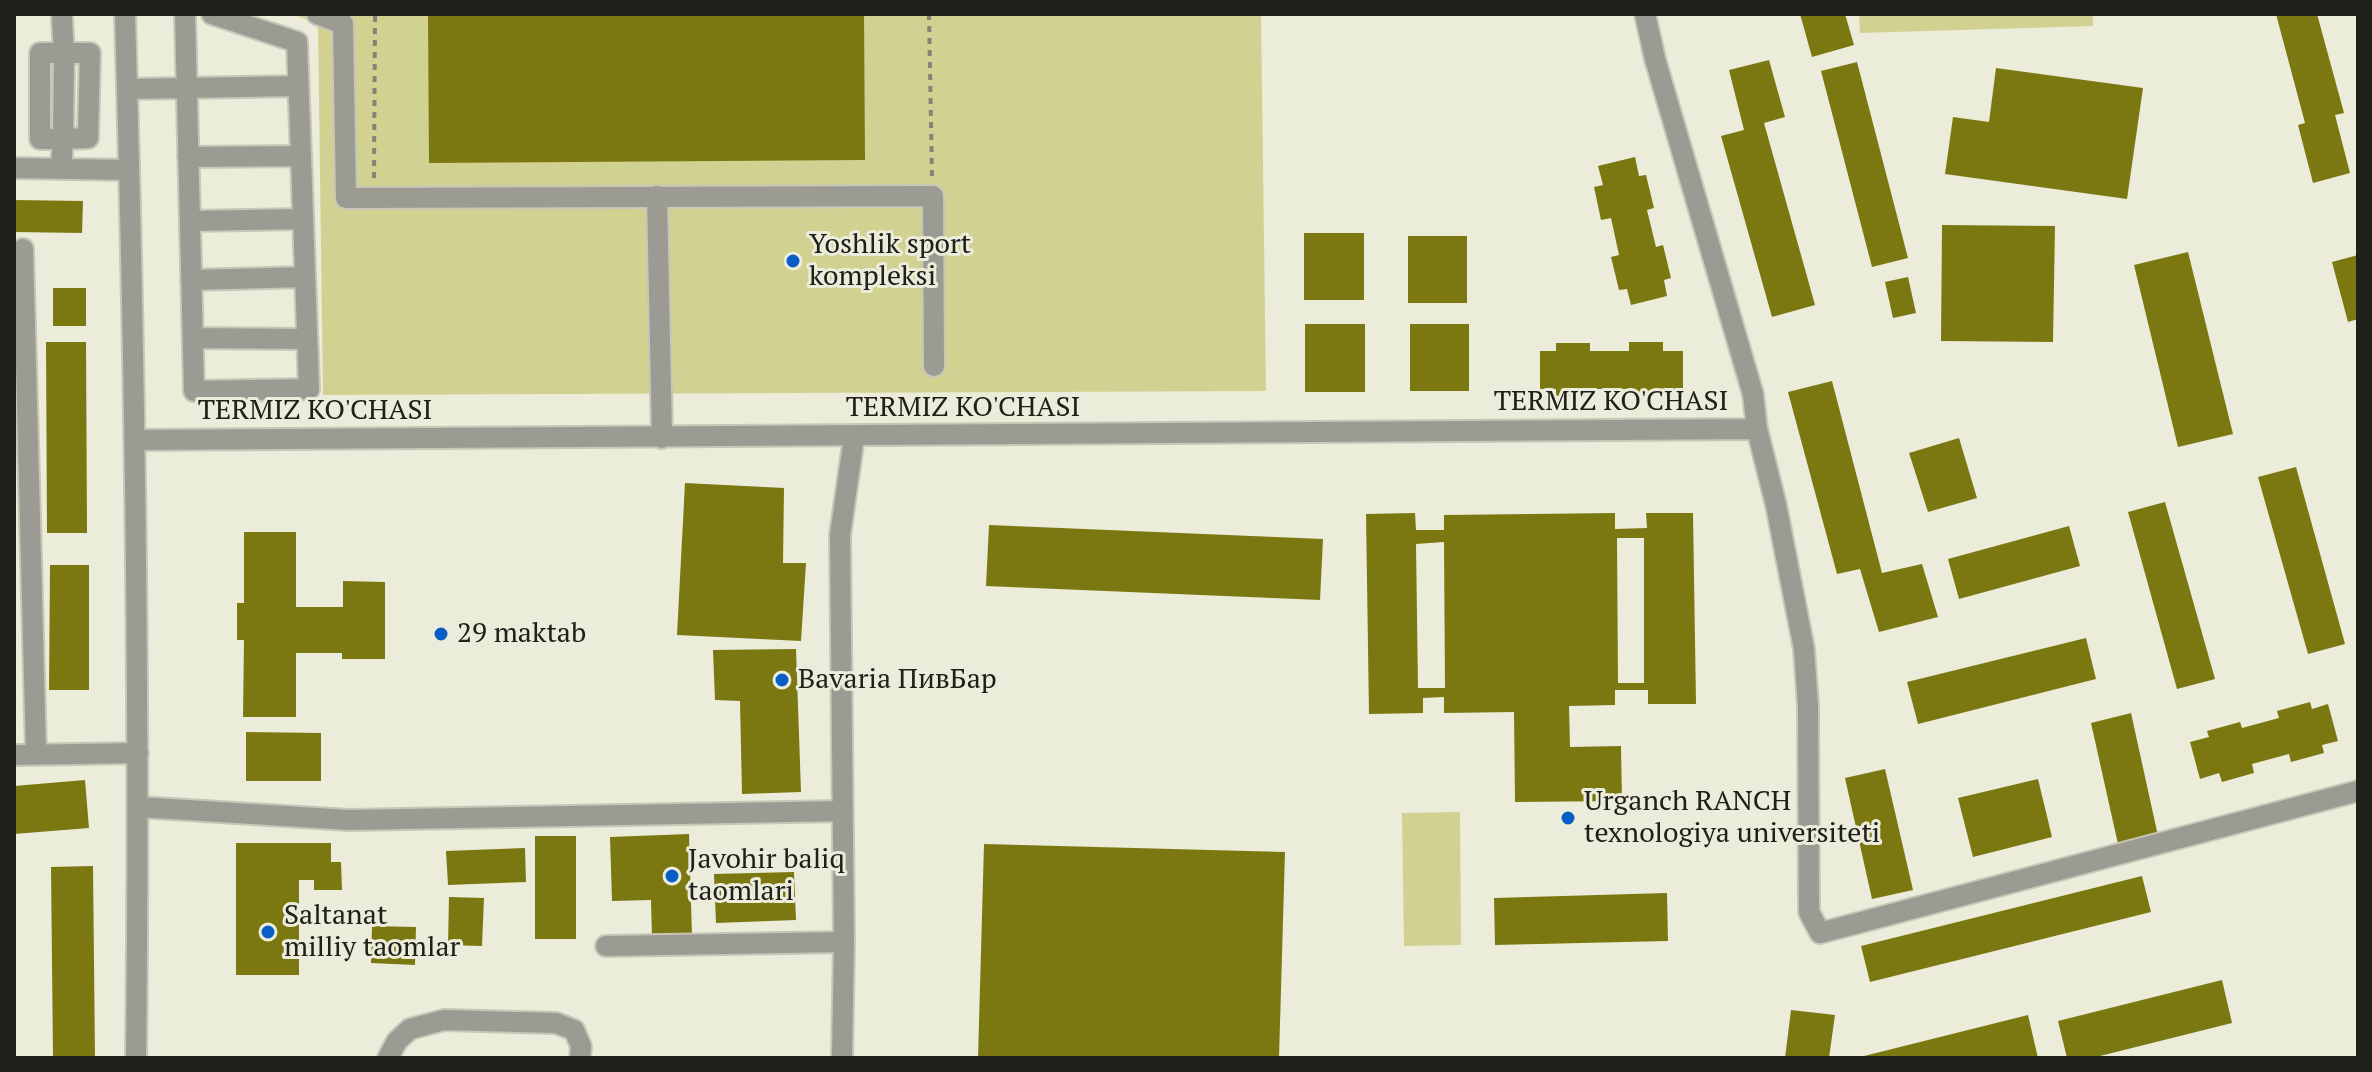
<!DOCTYPE html>
<html>
<head>
<meta charset="utf-8">
<style>
  body { margin:0 }
  #map { position:relative; width:2372px; height:1072px; overflow:hidden; background:#ececda; font-family:"PT Serif",serif }
  canvas { display:block }
  .frame { position:absolute; inset:0; border:16px solid #20201a; pointer-events:none }
</style>
</head>
<body>
<div id="map">
<canvas width="2372" height="1072"></canvas>
<div class="frame"></div>
</div>
<script>
const context = document.querySelector('canvas').getContext('2d');
context.lineJoin = 'round';
function paint(path, color) {
  context.fillStyle = color;
  context.fill(path, 'evenodd');
}
function trace(path, color, width, dash) {
  context.strokeStyle = color;
  context.lineWidth = width;
  context.lineCap = dash ? 'butt' : 'round';
  context.setLineDash(dash || []);
  context.stroke(path);
}
function drawText(font, color, halo, rows, align = 'center') {
  context.font = font + ' "PT Serif",serif';
  context.lineWidth = 6;
  context.setLineDash([]);
  context.textBaseline = 'middle';
  context.strokeStyle = halo;
  context.fillStyle = color;
  for (const [text, x, y, turn = 0] of rows) {
    context.save();
    context.translate(x, y);
    context.rotate((+turn || 0) * Math.PI / 180);
    context.textAlign = isNaN(turn) ? turn : align;
    if (halo) context.strokeText(text, 0, 0);
    context.fillText(text, 0, 0);
    context.restore();
  }
}
const green = new Path2D(`
  M292 14H1261L1266 391 323 395 318 24Z
  M1859 14H2093V26L1860 33Z
  M1460 812 1461 945 1404 946 1402 813Z`);
const building = new Path2D(`
  M428 14H864L865 160 429 163Z
  M1800 14H1845L1854 45 1812 57Z
  M2276 14H2317L2344 113 2335 115 2350 173 2313 183 2298 125 2305 123Z
  M1769 60 1785 117 1764 123 1815 305 1772 317 1721 136 1744 130 1729 70Z
  M1857 62 1908 258 1872 267 1821 71Z
  M1996 68 2143 88 2127 199 1945 174 1953 117 1989 122Z
  M1635 157 1639 176 1646 175 1654 208 1647 210 1656 247 1663 245 1671 278 1664 280 1667 296 1631 305 1627 289 1619 290 1611 257 1619 255 1611 218 1601 220 1594 187 1603 185 1598 166Z
  M14 200 83 201 82 233 14 232Z
  M1942 225 2055 226 2053 342 1941 341Z
  M1304 233H1364V300H1304Z
  M1408 236H1467V303H1408Z
  M2188 252 2233 434 2178 447 2134 265Z
  M2358 255V319L2348 322 2332 262Z
  M1908 277 1916 313 1893 318 1885 282Z
  M53 288H86V326H53Z
  M1305 324H1365V392H1305Z
  M1410 324H1469V391H1410Z
  M46 342H86L87 533H47Z
  M1629 342H1663V351H1683V389H1663V395H1629V389H1590V396H1556V389H1540V351H1556V343H1590V351H1629Z
  M1832 381 1882 573 1922 564 1938 617 1879 632 1860 569 1837 574 1788 392Z
  M1959 438 1977 498 1928 512 1909 453Z
  M2296 467 2345 644 2308 654 2258 477Z
  M685 483 784 488 783 563H806L801 641 677 635Z
  M2165 502 2215 679 2177 689 2128 512Z
  M1415 513 1416 530H1444V515L1615 513V529L1647 528 1646 513H1693L1696 704H1648V690H1615V705L1569 706 1570 747 1621 746 1622 801 1515 802 1514 712 1444 713V697L1423 698V713L1369 714 1366 514ZM1617 538H1644V683H1618ZM1444 542 1445 688H1418L1416 544Z
  M989 525 1323 539 1320 600 986 586Z
  M2069 526 2080 566 1959 599 1948 559Z
  M244 532H296V607H343V581L385 582V659H342V653H296V717H243L244 640H237V603H244Z
  M50 565H89V690H49Z
  M2086 638 2096 679 1918 724 1907 682Z
  M796 649 801 792 742 794 740 701 715 700 713 650Z
  M2310 702 2312 709 2328 704 2338 741 2322 745 2324 753 2291 762 2289 754 2252 764 2254 773 2222 782 2219 773 2200 779 2190 742 2209 737 2207 731 2240 722 2242 728 2279 718 2277 711Z
  M2131 713 2158 836 2118 844 2091 723Z
  M246 732 321 733V781H246Z
  M1885 769 1913 890 1872 899 1845 778Z
  M2038 779 2052 837 1973 857 1958 798Z
  M85 780 89 828 14 834V786Z
  M689 834 692 936 652 937 651 900 612 901 610 837Z
  M535 836H576V939H535Z
  M236 843H331V862H341L342 890H314V880H299V975H236Z
  M984 844 1285 852 1279 1058H978Z
  M525 848 526 882 448 885 446 851Z
  M93 866 95 1058H53L51 867Z
  M794 872 796 920 716 923 714 874Z
  M2142 876 2151 912 1870 982 1861 946Z
  M1667 893 1668 941 1495 945 1494 898Z
  M449 897 484 898 482 946 448 945Z
  M372 926 416 927 415 965 371 963Z
  M2222 980 2232 1023 2092 1058H2067L2058 1021Z
  M1791 1010 1835 1015 1829 1058H1785Z
  M2028 1015 2038 1058H1865L1864 1056Z`);
const path = new Path2D(`
  M929 14 932 177
  M374 178 375 14`);
const minor = new Path2D(`
  M125 14C135 362 140 710 136 1058
  M185 14 194 391 309 389 297 42 212 14
  M317 14 343 24 346 198 933 196 934 366
  M128 89 298 86
  M188 157 301 156
  M14 168 129 170
  M61 169 63 139 88 138 90 53H64L63 139H40V53H64L62 19
  M657 196 662 438
  M190 221 303 219
  M23 249 36 753
  M191 280 305 277
  M193 338 307 339
  M1757 429 1776 505 1804 649 1808 706 1809 912 1820 933 2358 791
  M135 440 1757 429 1753 394 1655 59 1645 14
  M14 755 138 753
  M139 807 349 820 843 811
  M606 946 844 942
  M388 1058 397 1041 410 1029 444 1020 556 1023 574 1030 581 1046 580 1058
  M842 1058 844 942 840 535 854 437`);
const markers = [
  [793,261,8,"#085ec7"],
  [441,634,8,"#085ec7"],
  [782,680,8,"#085ec7"],
  [1568,818,8,"#085ec7"],
  [672,876,8,"#085ec7"],
  [268,932,8,"#085ec7"]
];
const poiNames = [
  ["Yoshlik sport",809,245],
  ["kompleksi",809,277],
  ["29 maktab",457,634],
  ["Bavaria ПивБар",798,680],
  ["Urganch RANCH",1584,802],
  ["texnologiya universiteti",1584,834],
  ["Javohir baliq",688,860],
  ["taomlari",688,892],
  ["Saltanat",284,916],
  ["milliy taomlar",284,948]
];
const streetNames = [
  ["TERMIZ KO'CHASI",1611,402],
  ["TERMIZ KO'CHASI",963,408],
  ["TERMIZ KO'CHASI",315,411]
];
paint(green, '#d1d191');
paint(building, '#7b7812');
trace(minor, '#c7c7b7', 24);
trace(path, '#848478', 4, [6, 6]);
trace(minor, '#9b9b94', 20);
for (const [x, y, r, color] of markers) {
  const dot = new Path2D();
  dot.arc(x, y, r, 0, 2 * Math.PI);
  context.fillStyle = color;
  context.fill(dot);
  trace(dot, '#ececda', 3);
}
drawText('28px', '#20201a', '#ececda', poiNames, 'left');
drawText('28px', '#20201a', '#ececda', streetNames);
</script>
</body>
</html>
